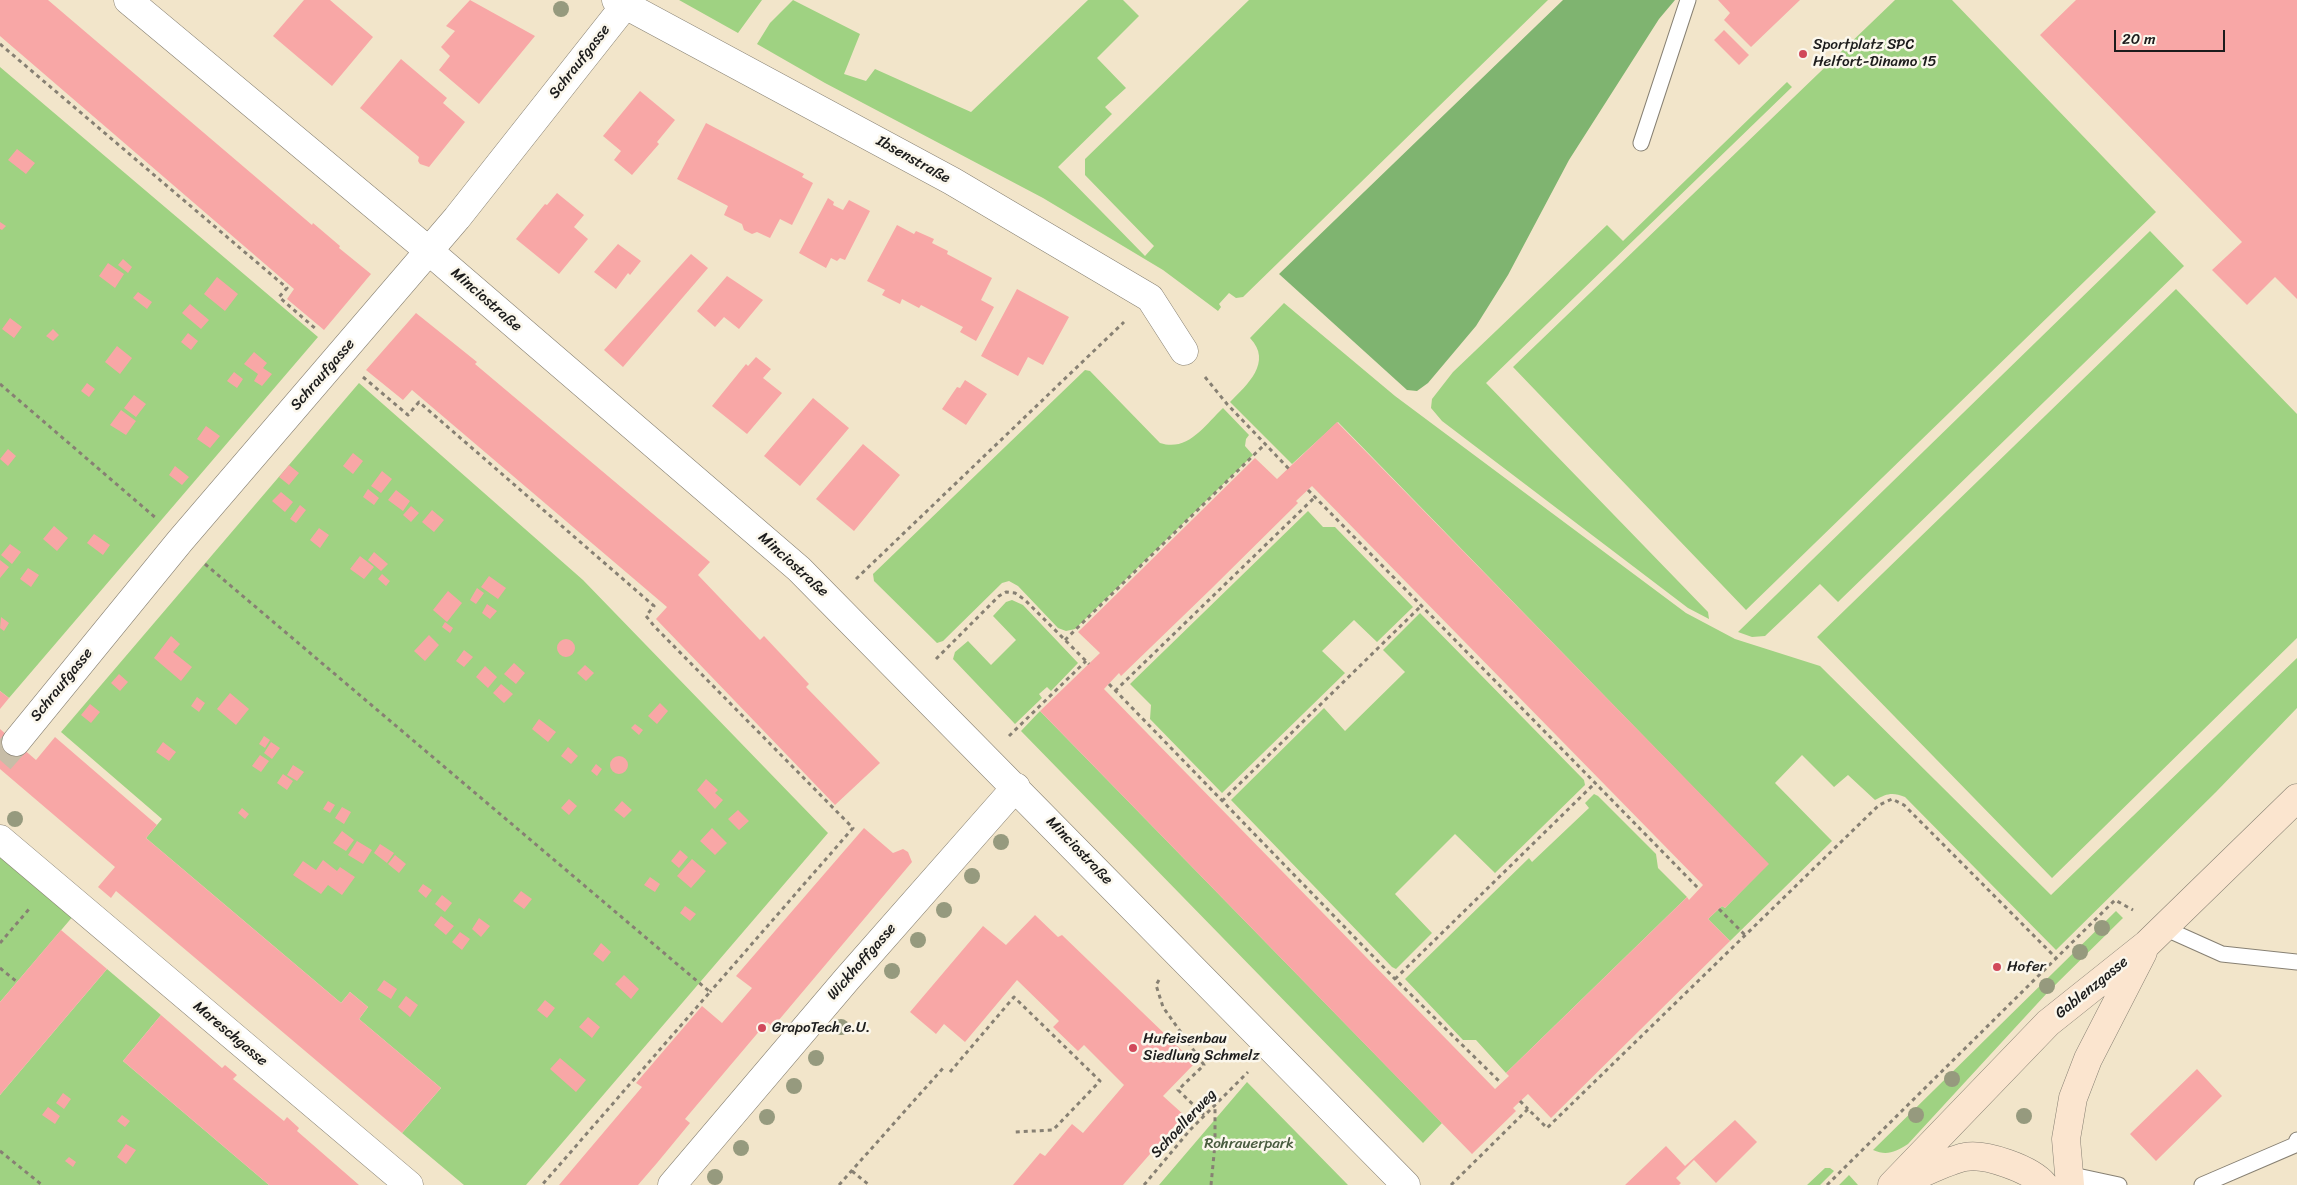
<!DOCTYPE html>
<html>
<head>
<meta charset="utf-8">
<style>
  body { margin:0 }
  #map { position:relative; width:2297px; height:1185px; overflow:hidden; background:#f2e5ca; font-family:Sriracha,sans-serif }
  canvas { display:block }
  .scale { position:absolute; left:2114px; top:30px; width:111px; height:22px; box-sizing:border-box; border:2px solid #1c1c1c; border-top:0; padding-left:6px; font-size:15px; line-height:18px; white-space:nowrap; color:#1c1c1c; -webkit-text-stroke:4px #fbf7ec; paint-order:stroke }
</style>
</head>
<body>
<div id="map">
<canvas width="2297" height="1185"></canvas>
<div class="scale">20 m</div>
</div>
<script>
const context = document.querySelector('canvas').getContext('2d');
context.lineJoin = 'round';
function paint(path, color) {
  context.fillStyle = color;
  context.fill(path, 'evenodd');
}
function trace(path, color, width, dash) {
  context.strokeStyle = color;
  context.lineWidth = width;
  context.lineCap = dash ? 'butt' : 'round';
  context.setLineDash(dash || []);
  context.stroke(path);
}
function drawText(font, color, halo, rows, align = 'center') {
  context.font = font + ' Sriracha,sans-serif';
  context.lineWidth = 5;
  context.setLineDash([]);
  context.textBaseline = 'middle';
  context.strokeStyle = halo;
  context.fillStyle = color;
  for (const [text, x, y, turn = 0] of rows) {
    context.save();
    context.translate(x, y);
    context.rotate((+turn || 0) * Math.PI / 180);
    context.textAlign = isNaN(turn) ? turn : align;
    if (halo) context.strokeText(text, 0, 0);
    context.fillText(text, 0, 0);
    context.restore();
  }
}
const green = new Path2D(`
  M679 0H762L738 33Z
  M793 0 860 34 844 74 866 81 875 69 971 112 1088 0H1123L1139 16 1097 58 1126 88 1105 107 1112 114 1058 167 1145 256 1154 246 1085 175V159L1249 0H1548L1243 297 1236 298 1229 293 1219 304 1221 307 1218 311 1163 270 1043 198 825 83 757 44 770 23Z
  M1895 0H1952L2156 212 1746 610 1513 367Z
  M0 67 318 337 9 698 0 691Z
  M1787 82 1792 87 1486 383 1708 612 1709 619 1688 608 1442 421 1431 408 1432 399 1453 372 1607 225 1623 241Z
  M2150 231 2184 266 1838 602 1820 584 1765 636 1752 637 1738 632Z
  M2176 289 2297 414V638L2052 878 1817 637Z
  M1284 303 1395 396 1686 613 1735 639 1820 666 2051 895 2297 658V708L2216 792 2056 950 1905 797C1893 792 1887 793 1875 800L1848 775 1834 787 1802 755 1775 783 1832 841 1730 941 1708 919 1722 906 1725 908 1768 864 1338 422 1292 464 1230 402C1247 385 1273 362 1250 338Z
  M1085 370 1090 371 1160 443C1188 452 1204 426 1223 408L1249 435 1246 439 1245 446 1253 455 1075 629 1066 631 1058 628 1018 586 1009 581 1002 583 943 641 937 643 874 581 873 574Z
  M359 383 583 580 828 833 526 1185H464L402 1133 441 1088 359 1019 368 1007 350 992 341 1003 146 838 162 819 61 732Z
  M1308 511 1323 527H1335L1413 607 1377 642 1354 620 1322 651 1345 673 1222 793 1150 719 1151 705 1130 684Z
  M1012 600 1023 605 1078 663 1051 691 1047 687 1039 694 1042 698 1015 724 953 659 955 652 968 641 991 665 1016 640 993 616 1006 602Z
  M1420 613 1584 780 1585 785 1495 873 1455 834 1395 894 1432 933 1396 969 1392 967 1231 800 1324 708 1345 731 1405 672 1383 650Z
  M1040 711 1442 1123 1423 1143 1021 731Z
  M1594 794 1598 796 1656 854 1658 868 1687 897 1506 1073 1476 1040H1463L1405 979 1529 858 1532 862 1589 808 1585 803Z
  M0 855 74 915 0 1002Z
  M2116 911 2123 918 2048 992 1908 1144C1895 1152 1887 1156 1873 1150Z
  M107 969 161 1015 123 1061 269 1185H0V1095Z
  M1247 1082 1348 1185H1159Z
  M1825 1168H1830L1834 1171 1820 1185H1807Z
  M1849 1175 1858 1185H1839Z`);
const forest = new Path2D(`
  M1563 0H1675L1659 19 1569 160 1508 275 1476 326 1428 383 1417 391 1407 390 1279 274Z`);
const building = new Path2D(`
  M0 0H48L312 225 313 223 340 246 339 248 371 274 324 330 287 299 294 289 0 36Z
  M304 0H330L373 37 332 86 273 36Z
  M470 0 535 36 479 104 439 70 450 56 441 47 455 31 446 26Z
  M1718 0H1800L1751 47 1724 20 1730 13Z
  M2076 0H2297V299L2275 277 2247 305 2212 270 2242 242 2040 35Z
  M1724 30 1749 55 1739 65 1714 40Z
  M401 59 447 98 443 103 465 122 429 167 420 164 418 161 419 157 360 108Z
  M640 91 675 120 657 142 659 144 632 175 614 160 621 151 603 136Z
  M706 123 804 174 802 177 813 183 792 225 780 219 770 238 757 232 752 234 744 230 742 224 724 215 728 206 677 179Z
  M17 149 35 163 26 174 8 160Z
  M557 193 584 215 574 227 588 239 559 274 516 239 545 204 547 205Z
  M828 198 834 202 833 205 843 210 849 200 870 211 845 260 840 258 837 261 831 258 826 268 799 253Z
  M0 222 6 226 2 230 0 229Z
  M897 225 914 234 916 231 934 239 932 243 948 251 947 254 992 278 981 300 994 307 976 341 960 332 963 327 921 305 919 308 902 299 900 304 882 295 885 290 867 281Z
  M618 244 641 261 630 275 628 273 616 289 594 272Z
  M691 254 708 268 623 367 604 350Z
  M123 259 132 267 128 273 118 265Z
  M108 263 124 274 115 288 99 276Z
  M727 276 763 300 739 329 724 317 715 327 697 311Z
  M217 277 238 294 225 311 204 294Z
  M1017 289 1069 317 1043 365 1028 357 1018 376 981 356Z
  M138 292 152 302 147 309 133 298Z
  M190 304 209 320 201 329 182 313Z
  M416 313 477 362 475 364 710 562 698 575 760 640 764 636 809 684 806 687 880 763 835 805 656 619 667 607 412 390 403 400 366 370Z
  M10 318 22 327 14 338 2 329Z
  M53 329 59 335 53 341 46 336Z
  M188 333 198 341 191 350 181 342Z
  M117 346 132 358 120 374 105 362Z
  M254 352 267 363 263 368 272 374 262 386 254 381 258 374 244 364Z
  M756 357 771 369 763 378 782 393 747 434 712 406 746 364 748 366Z
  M234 372 243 379 237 388 227 381Z
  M965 380 987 394 966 425 942 409 957 387 960 388Z
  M87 383 95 389 89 397 81 391Z
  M134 395 146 404 136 417 124 408Z
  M813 398 849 428 800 486 764 456Z
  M121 410 136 421 126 435 110 425Z
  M1337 422 1769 864 1725 908 1722 906 1708 919 1730 941 1551 1118 1528 1094 1513 1108 1516 1111 1472 1154 1040 711 1100 653 1078 632 1255 458 1277 479ZM1312 486 1703 885 1689 900 1687 897 1506 1073 1509 1076 1495 1089 1104 689 1119 673 1121 676 1210 590 1298 503 1296 501Z
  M206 426 220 436 210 448 197 439Z
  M863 444 900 475 854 531 816 499Z
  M8 449 16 456 8 466 0 459Z
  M353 453 363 461 353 474 343 466Z
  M289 465 299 473 289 485 279 477Z
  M175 466 189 477 182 485 169 475Z
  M382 471 392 479 381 493 371 486Z
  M368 489 379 498 374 505 363 497Z
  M396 490 410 501 403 511 388 500Z
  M281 492 293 502 285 512 272 501Z
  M300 505 306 510 296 523 290 519Z
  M411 506 419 513 411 522 403 515Z
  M432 510 444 520 434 532 422 522Z
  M54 526 68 538 57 551 43 539Z
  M319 528 329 535 320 548 310 540Z
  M94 534 110 545 103 555 87 543Z
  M10 544 21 552 12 564 1 555Z
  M374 552 388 564 381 571 368 560Z
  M360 556 374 567 364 579 350 569Z
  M0 560 9 567 0 578Z
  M28 568 39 575 31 587 20 579Z
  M382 574 390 581 386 586 378 579Z
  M489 576 506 588 498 599 481 587Z
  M477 588 484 593 476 604 470 600Z
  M448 591 462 603 447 622 433 610Z
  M487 604 497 611 490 619 482 613Z
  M1 617 9 623 4 631 0 628Z
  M445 622 453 628 450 633 442 627Z
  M429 635 439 645 425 661 414 651Z
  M171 636 180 644 173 652 192 667 181 681 154 658Z
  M557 648a9 9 0 1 1 18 0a9 9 0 1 1-18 0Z
  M464 650 473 657 464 667 456 661Z
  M514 663 525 673 516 684 504 674Z
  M585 665 594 673 586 681 577 673Z
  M485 666 497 677 488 688 476 677Z
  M119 674 128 682 120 691 111 683Z
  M501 684 513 694 504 703 493 693Z
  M0 691 9 698 0 709Z
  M230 693 249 709 236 725 217 709Z
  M197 697 205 703 199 712 191 706Z
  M660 703 668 711 657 724 648 716Z
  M90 704 100 712 91 723 81 715Z
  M539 719 556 732 548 742 532 729Z
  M635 724 643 730 639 735 631 728Z
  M0 729 36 760 55 737 157 825 146 838 341 1003 350 992 368 1007 359 1019 441 1088 402 1133 116 891 111 898 98 887 115 867 0 769Z
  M264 736 270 740 265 748 259 744Z
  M163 742 176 752 169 761 156 752Z
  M271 742 280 748 272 759 264 753Z
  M568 747 578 756 571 764 561 756Z
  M260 755 269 761 261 772 252 766Z
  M610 765a9 9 0 1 1 18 0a9 9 0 1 1-18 0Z
  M596 764 602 769 597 776 591 771Z
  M293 765 304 772 297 781 287 775Z
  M283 774 293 781 287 790 277 783Z
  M706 779 718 790 715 793 723 800 715 809 697 790Z
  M569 799 577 806 569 815 561 808Z
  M328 801 335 805 330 813 323 809Z
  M622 801 632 810 624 818 614 810Z
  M342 807 351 812 344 824 335 818Z
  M242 808 249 814 245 819 238 813Z
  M738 810 749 821 739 830 728 819Z
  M712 828 727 843 715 855 700 841Z
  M864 828 893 853 903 849 908 852 912 862 773 1027 767 1022 685 1119 690 1123 657 1163 638 1185H559L642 1087 636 1083 702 1006 722 1023 752 988 736 976Z
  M342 831 354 840 346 851 333 843Z
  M357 841 372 850 363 864 348 855Z
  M380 844 394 853 387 863 374 853Z
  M680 850 688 857 679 868 671 861Z
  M395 855 406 864 399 873 388 864Z
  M692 859 706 871 691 888 677 876Z
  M323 860 337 871 340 867 355 877 342 895 328 885 321 894 293 875 303 861 316 870Z
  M650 877 660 884 655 892 644 885Z
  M423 884 432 890 426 898 418 891Z
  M521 891 532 899 524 909 513 901Z
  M442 895 452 903 445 912 435 904Z
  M685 906 696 914 690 921 680 913Z
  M1035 915 1058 937 1062 935 1195 1063 1163 1096 1184 1115 1123 1185H1013L1040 1153 1045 1156 1072 1124 1083 1133 1124 1085 1084 1045 1078 1051 1053 1027 1059 1021 1017 980 965 1042 944 1024 936 1034 910 1012 983 926 1006 945Z
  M441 916 454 926 446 935 434 925Z
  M479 918 490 926 481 937 472 929Z
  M61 930 107 969 0 1095V1002Z
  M460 932 470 939 462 950 452 942Z
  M601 943 611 952 603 962 593 954Z
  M624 975 639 989 631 999 615 984Z
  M384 980 397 989 391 999 377 990Z
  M406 996 418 1005 410 1017 398 1007Z
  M545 1000 555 1008 547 1018 537 1010Z
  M161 1015 222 1068 225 1065 237 1075 233 1079 284 1121 287 1117 299 1128 297 1131 359 1185H269L123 1061Z
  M588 1017 600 1027 592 1038 579 1027Z
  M560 1058 586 1080 576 1092 550 1069Z
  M2197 1069 2222 1096 2156 1161 2130 1134Z
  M63 1093 71 1099 64 1109 56 1103Z
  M48 1107 60 1116 55 1124 42 1115Z
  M122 1115 130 1121 125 1127 117 1121Z
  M1735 1120 1757 1142 1716 1183 1694 1160 1676 1178 1681 1183 1679 1185H1625L1666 1146 1685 1166Z
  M126 1144 136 1150 126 1164 117 1157Z
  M69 1157 76 1162 73 1167 65 1161Z`);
const streetTunnel = new Path2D(`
  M0 760 16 742`);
const path = new Path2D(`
  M0 44 287 288 279 297 317 330
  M363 377 408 415 419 402 654 606 646 616 654 626 853 828 710 992
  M1205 377 1227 404 1289 469
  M0 384 157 519
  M1308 490 1699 889
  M205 564 710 992 542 1185
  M856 579 1124 322
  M1065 640 1265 444
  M936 659 999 596 1006 592 1015 593 1025 600 1089 664
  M1109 684 1395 979 1501 1083
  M1115 691 1315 497
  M1009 736 1086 661
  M1222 801 1421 606
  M1719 909 1745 935
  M0 943 30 908
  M0 968 17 982
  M1395 979 1595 783
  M1159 980 1156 985 1163 1007 1204 1065 1178 1090 1205 1116
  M950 1072 1014 997 1100 1081 1053 1130 1015 1132
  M1520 1101 1528 1109
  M0 1151 42 1185
  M852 1171 869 1185
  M839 1185 944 1067
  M1144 1185 1190 1130 1248 1072
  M1211 1185 1215 1144V1106
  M1451 1185 1528 1109 1547 1128 1879 805 1892 799 1904 805 2056 958
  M1827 1185 2115 900 2133 910`);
const lane = new Path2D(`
  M1641 143 1688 0
  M2164 928 2222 954 2297 962
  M2068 1174 2119 1185
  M2202 1185 2295 1145 2297 1140`);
const street = new Path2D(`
  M128 0 429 251 799 569 1406 1185
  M616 0 952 181 1150 298 1184 351
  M16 742 180 541 457 218 626 4
  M0 839 409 1185
  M672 1185 847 979 1016 787`);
const secondary = new Path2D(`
  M1900 1183C1917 1176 1948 1160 1965 1157 1985 1153 2031 1169 2044 1185
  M1892 1185 2048 1023 2147 944 2297 798
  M2070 1185 2066 1139 2073 1098 2088 1059 2143 952`);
const trees = [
  [561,9],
  [15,819],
  [1001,842],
  [972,876],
  [944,910],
  [2102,928],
  [918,940],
  [2080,952],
  [892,971],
  [2047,986],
  [841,1027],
  [816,1058],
  [1952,1079],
  [794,1086],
  [1916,1115],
  [2024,1116],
  [767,1117],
  [741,1148],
  [715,1177]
];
const markers = [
  [1803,54,5,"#d1495b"],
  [1997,967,5,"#d1495b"],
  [762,1028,5,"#d1495b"],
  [1133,1048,5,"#d1495b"]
];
const poiNames = [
  ["Sportplatz SPC",1813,45],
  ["Helfort-Dinamo 15",1813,62],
  ["Hofer",2007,967],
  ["GrapoTech e.U.",772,1028],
  ["Hufeisenbau",1143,1039],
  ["Siedlung Schmelz",1143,1056]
];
const streetNames = [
  ["Schraufgasse",580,62,-52],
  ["Ibsenstraße",913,160,29],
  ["Minciostraße",486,300,41],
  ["Schraufgasse",323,375,-49],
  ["Minciostraße",793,565,42],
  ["Schraufgasse",62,685,-51],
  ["Minciostraße",1079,851,46],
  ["Wickhoffgasse",862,962,-49],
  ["Gablenzgasse",2092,988,-39],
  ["Mareschgasse",230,1034,40],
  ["Schoellerweg",1184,1124,-47]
];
const parkNames = [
  ["Rohrauerpark",1249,1144]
];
paint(green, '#9fd282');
paint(forest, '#7fb470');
paint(building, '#f8a7a6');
trace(streetTunnel, '#c7bda7', 28, [28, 14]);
trace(lane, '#878073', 17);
trace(street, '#878073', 29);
trace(secondary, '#878073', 29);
trace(path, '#878073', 3, [4, 4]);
trace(lane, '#fff', 15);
trace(street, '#fff', 28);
trace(secondary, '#fbe5cf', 28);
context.fillStyle = '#969a7e';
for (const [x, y] of trees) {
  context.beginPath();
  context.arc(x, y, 8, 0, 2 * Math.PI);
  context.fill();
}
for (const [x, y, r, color] of markers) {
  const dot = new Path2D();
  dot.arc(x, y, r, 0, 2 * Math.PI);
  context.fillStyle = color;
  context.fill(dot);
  trace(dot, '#fbf7ec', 2);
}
drawText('15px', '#1c1c1c', '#fbf7ec', poiNames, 'left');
drawText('15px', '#1c1c1c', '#fbf7ec', streetNames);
drawText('15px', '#4a5c40', '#fbf7ec', parkNames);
</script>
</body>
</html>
